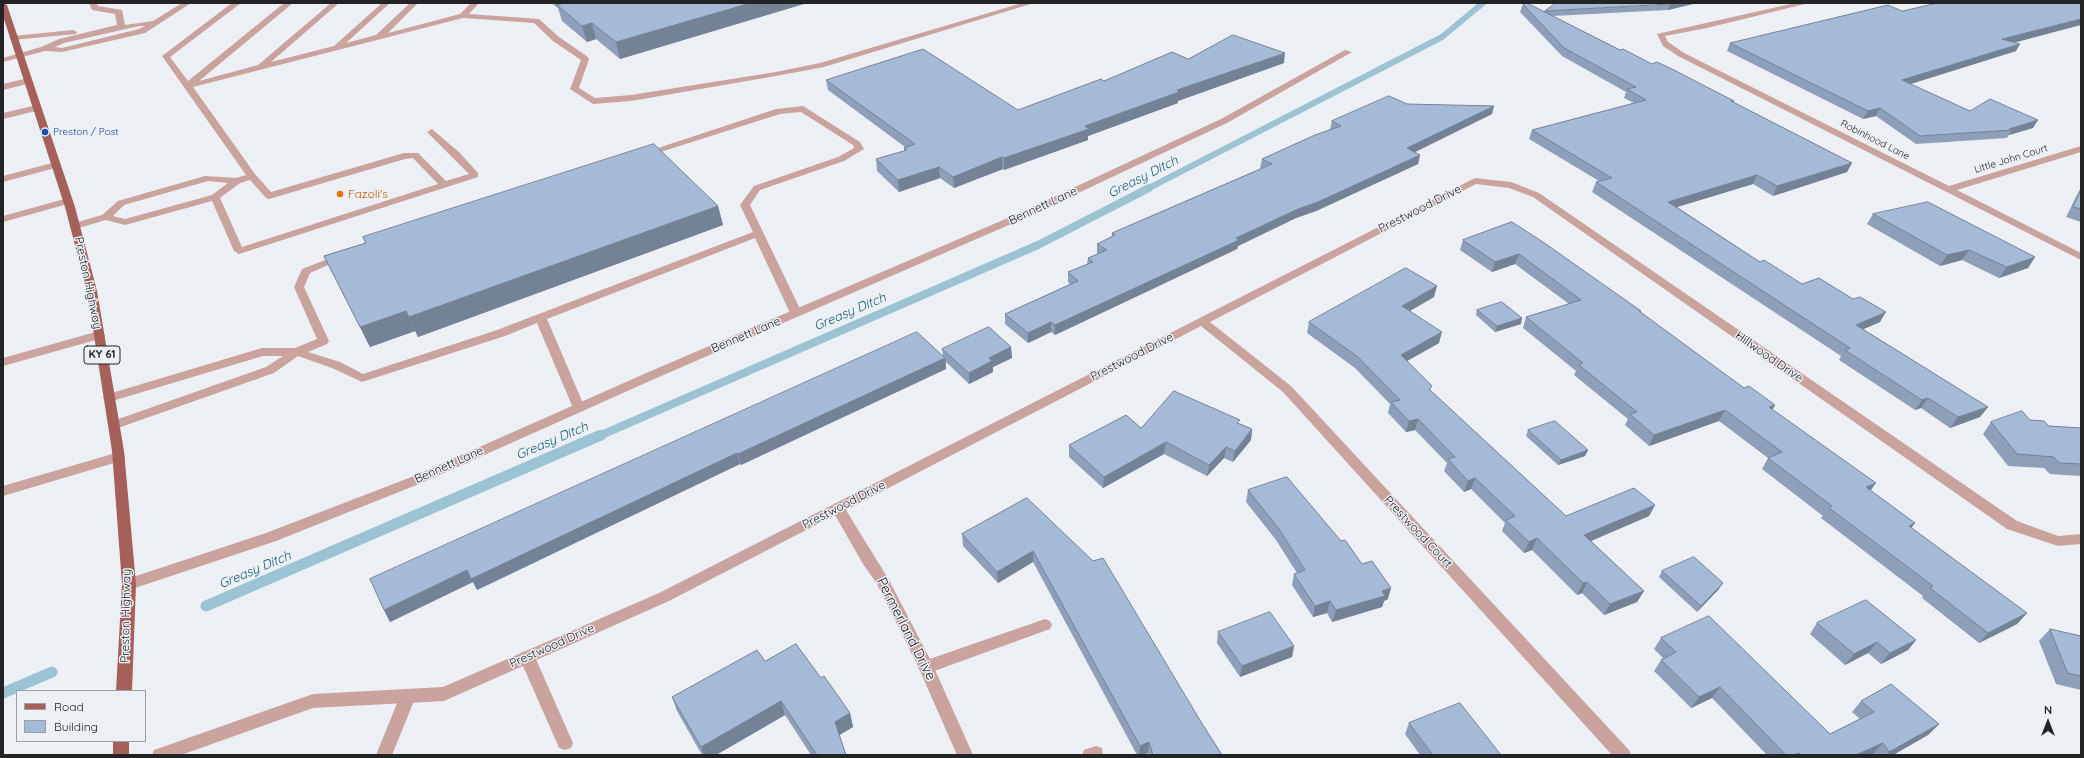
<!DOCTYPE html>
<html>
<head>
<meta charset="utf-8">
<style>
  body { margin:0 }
  #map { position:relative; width:2084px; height:758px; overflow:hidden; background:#ecf0f5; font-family:Quicksand,sans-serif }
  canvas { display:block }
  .frame { position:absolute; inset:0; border:4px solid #222325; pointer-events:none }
  .legend { position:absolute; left:16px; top:690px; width:130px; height:52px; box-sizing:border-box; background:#ecf0f5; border:1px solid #9b9ea2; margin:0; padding:5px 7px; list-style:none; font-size:12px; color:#222325 }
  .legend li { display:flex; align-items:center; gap:8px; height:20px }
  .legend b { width:20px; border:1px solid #9b9ea2 }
  .north { position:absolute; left:2028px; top:702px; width:40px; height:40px; -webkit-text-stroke:3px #ecf0f5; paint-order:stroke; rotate:0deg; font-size:11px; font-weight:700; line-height:16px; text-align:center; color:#222325 }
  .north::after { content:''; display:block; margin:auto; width:14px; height:18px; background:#222325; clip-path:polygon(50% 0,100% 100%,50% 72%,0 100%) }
</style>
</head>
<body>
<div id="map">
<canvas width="2084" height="758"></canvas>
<div class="frame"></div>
<ul class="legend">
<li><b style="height:5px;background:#a5605a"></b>Road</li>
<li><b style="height:11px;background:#a5bad7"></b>Building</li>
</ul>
<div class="north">N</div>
</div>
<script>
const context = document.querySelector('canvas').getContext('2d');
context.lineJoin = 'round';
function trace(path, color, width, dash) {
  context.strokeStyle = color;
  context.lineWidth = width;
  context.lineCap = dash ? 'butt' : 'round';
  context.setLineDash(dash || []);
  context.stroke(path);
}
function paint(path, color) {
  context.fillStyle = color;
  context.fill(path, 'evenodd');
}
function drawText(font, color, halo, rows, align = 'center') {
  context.font = font + ' Quicksand,sans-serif';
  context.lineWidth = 3;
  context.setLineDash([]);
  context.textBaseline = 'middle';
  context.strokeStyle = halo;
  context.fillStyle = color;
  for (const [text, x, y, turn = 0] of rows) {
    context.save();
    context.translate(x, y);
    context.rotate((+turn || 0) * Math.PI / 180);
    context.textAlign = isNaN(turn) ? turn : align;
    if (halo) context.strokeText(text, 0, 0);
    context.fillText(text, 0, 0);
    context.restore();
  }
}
const streamFar2 = new Path2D(`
  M1147 189 1442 37 1483 3`);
const streamFar1 = new Path2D(`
  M599 436 1038 245 1149 188`);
const stream = new Path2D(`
  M206 606 601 435
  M3 693 52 672`);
const service = new Path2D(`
  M89 3H97L98 6 122 10 125 25 153 21 182 3H191L145 33 62 52 45 51 3 62V58L41 47 59 39 117 25 115 14 92 10ZM139 26H145L139 29 62 48 55 47 64 43Z
  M232 3H241L170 57 188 81 284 3H293L199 81 258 65 331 3H339L271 62 334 46 382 3H390L346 43 376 35 410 3H418L388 33 460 14 471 3H479L469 14 539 19 559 37 588 57 589 59 579 88 595 98 631 95 776 72 820 63 1022 3H1034L824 67 776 76 631 101 593 104 570 89 581 60 553 41 534 23 463 18 193 87 255 174 271 192 404 153H418L446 181 469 174 427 132 432 129 460 153 478 173V177L239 254 234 251 212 201 125 225 106 220 75 229 71 228 70 226 71 224 102 215 118 201 205 176 236 178 246 175 162 56ZM413 158 438 184 242 247 220 198 240 183 250 180 266 198 269 199 405 159ZM208 181 228 183 212 195 125 219 113 216 124 205Z
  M73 30 77 32 76 34 13 40 9 38 13 36Z
  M28 78 31 79V83L3 90V84Z
  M37 105 40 106V110L3 119V113Z
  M803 106 860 142 864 149 844 161 760 190 750 205 802 313 800 315 796 316 790 313 755 238 547 319 585 408 583 411 579 412 573 408 537 323 505 336 362 382 332 368 298 356 274 373 118 428H110L108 425 110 422 266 367 283 356H263L109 402 105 401 103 398 105 395 262 348H295L317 339 294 287 302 269 338 255 342 254 347 257 310 273 304 287 329 341 327 344 308 352 340 362 363 374 497 330 753 232 740 205 754 186 838 157 854 148 853 145 801 112 780 114 648 156H642L640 154 776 109Z
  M56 162 59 163V167L3 182V176Z
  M68 198 71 199V203L3 222V216Z
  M99 331 103 332 105 335 103 338 3 366V358Z
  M119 452 124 454 125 457 124 460 3 496V486Z
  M1045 619 1050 621 1052 625 1050 629 926 674 921 672 918 667 921 662Z
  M527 651 532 652 535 657 573 743 571 748 565 750 559 748 557 743 519 657 522 652Z
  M408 689 414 691 416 696 392 755H376L402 691Z
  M1096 746 1102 748 1103 755H1082L1084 750Z`);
const minor = new Path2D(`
  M1795 3H1809L1707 28 1665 36 1668 42 1684 53 1949 186 2081 146V152L1957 190 2081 253V260L1678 56 1663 46 1657 34Z
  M1345 50 1352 52 1227 123 1025 218 652 380 424 482 276 541 129 590 124 588 122 584 124 580 266 533 414 476 644 374 1017 214 1221 119Z
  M1475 178 1511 182 1539 193 2017 521 2058 536 2081 534V544L2058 546 2007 529 1533 197 1509 188 1476 184 1210 322 1291 386 1629 750 1631 755H1612L1283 392 1201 326 846 510 889 580 932 663 973 755H957L917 664 877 584 863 564 835 515 669 601 444 701 313 708 181 755H152L154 750 313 694 443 687 659 593Z`);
const primary = new Path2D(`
  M3 3 7 5 75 207 97 291 124 451 136 584 132 691H116L122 584 112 451 87 291 65 207 3 16Z
  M113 741H129V755H113Z`);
const wall = new Path2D(`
  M551 3H807L620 59 596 39 587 42 562 21 558 8Z
  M1697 3 1668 10 1553 16 1620 50 1734 101 1733 102 1852 163 1847 172 1773 196 1753 184 1677 207 1760 262 1802 284 1880 322 1863 329 1988 407 1980 417 1950 428 1921 408 1915 410 1839 360 1841 356 1592 192 1596 182 1599 181 1529 139 1532 130 1634 103 1624 98 1626 92 1562 56 1520 12 1523 4 1545 12V11Z
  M1902 11 2014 42 2016 51 1910 84 1970 111 2033 128 2009 135 2007 138 1916 144 1876 116 1863 119 1727 51 1730 43Z
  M1188 59 1284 63 1178 101V103L1088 136V140L1004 170 1003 169 954 188 940 178 899 192 877 171 876 159 904 151V148L905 147 828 90 826 80 1018 110 1104 81Z
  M1407 104 1492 114 1415 152 1420 155 1418 164 1316 211 1296 218 1238 246 1237 249 1055 335 1051 332 1028 343 1005 324V314L1070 284 1068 282V272L1087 264 1088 258 1098 254 1097 253V244L1112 237V233L1262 168H1260L1262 159 1330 129 1332 121Z
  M2081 187V222L2066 217Z
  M718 206 723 225 418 337 415 331 370 347 324 256 365 243 363 237Z
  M1873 214 2035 257 2028 268 1999 278 1962 260 1940 266 1867 224Z
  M1512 222 1641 311 1640 313 1744 388 1775 405 1772 410 1870 491 1915 523 1911 528 2027 613 2017 624 1979 643 1922 598 1923 596 1821 518 1823 516 1762 469 1768 458 1719 421 1649 446 1625 425 1628 419 1574 375 1576 371 1523 328 1526 317 1569 304 1515 264 1492 272 1460 250 1463 240Z
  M1434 297 1410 311 1439 343 1407 361 1432 386 1430 390 1566 516 1655 505 1649 516 1591 541 1644 591 1637 602 1604 615 1582 593 1577 595 1532 550 1524 553 1502 531 1505 523 1471 489 1464 492 1444 471 1447 463 1415 430 1406 432 1388 413 1390 404 1355 368 1307 333 1309 322Z
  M1477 310 1521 324 1495 332 1476 315Z
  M1011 347 1012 358 993 367V372L969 384 946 362V369L741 465 740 464 477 590 473 582 390 622 384 610 943 356 942 349Z
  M2030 420 2049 426 2081 428V476L2050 474 2044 468 2008 466 1983 434 1991 422Z
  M1239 423 1252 429 1251 440 1233 462 1224 458 1207 476 1164 454 1103 488 1069 457V445L1141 428Z
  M1528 430 1588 450 1585 456 1558 465 1526 436Z
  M1248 490 1388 599 1384 601 1382 607 1332 622 1327 613 1313 617 1292 585 1294 574 1297 573 1276 540 1246 502Z
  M1027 498 1201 722 1222 755H1148V753L1143 755H1137L1033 562 998 583 963 546 962 534Z
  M1662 571 1719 589 1697 612 1659 577Z
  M1817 623 1916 640 1908 650 1881 664 1868 653 1845 665 1810 634Z
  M2050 629 2081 636V690L2056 684 2039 641Z
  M1218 632 1294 646 1292 657 1240 677 1217 643Z
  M1661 638 1830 734 1860 719 1852 712 1861 701 1939 724 1928 735 1893 755H1874L1873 754 1871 755H1767L1712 698 1691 708 1654 671 1661 660 1663 658 1654 649Z
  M821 678 850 713 853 727 839 735 846 755H811L785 715 716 755H702L677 711 672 697Z
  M1409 723 1501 755H1420L1405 734Z`);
const shadedWall = new Path2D(`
  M751 3H807L620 59 616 42Z
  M1676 3H1697L1668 10 1670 4Z
  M2081 19V25L1998 47 2002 39Z
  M592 23 596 39 587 42 582 26Z
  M2020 44 2016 51 1898 88 1902 80Z
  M1285 53 1284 63 1178 101V103L1088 136V140L1004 170V158L1177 90Z
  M1494 106 1492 114 1405 157 1407 148Z
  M1880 108 1876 116 1863 119 1868 111Z
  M2038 120 2033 128 2009 135 2012 130 2009 129Z
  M1420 155 1418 164 1316 211 1296 218 1238 246 1237 249 1055 335V325L1298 209Z
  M1002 157 1003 169 954 188 953 177Z
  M1852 163 1847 172 1773 196 1777 186Z
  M939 167 940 178 899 192 898 180Z
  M1757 175 1753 184 1664 211 1668 202Z
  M718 206 723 225 418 337 409 317Z
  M1969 250 1962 260 1940 266 1947 255Z
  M1519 254 1515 264 1492 272 1495 262Z
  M2035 257 2028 268 1999 278 2007 267Z
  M1437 286 1434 297 1399 317 1402 306Z
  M406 311 415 331 370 347 360 327Z
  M1886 312 1880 322 1850 335 1856 325Z
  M1522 318 1521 324 1495 332 1497 326Z
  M1051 322V332L1028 343V333Z
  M1442 332 1439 343 1398 366 1401 355Z
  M1011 347 1012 358 993 367V372L969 384V373L989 358Z
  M945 358 946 369 741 465 738 454Z
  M1928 398 1921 408 1915 410 1922 400Z
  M1775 405 1769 416V407Z
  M1988 407 1980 417 1950 428 1958 417Z
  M1725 410 1719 421 1649 446 1654 435Z
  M1418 419 1415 430 1406 432 1409 421Z
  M1252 429 1251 440 1233 462 1235 451Z
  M1166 442 1164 454 1103 488 1104 477Z
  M1226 447 1224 458 1207 476 1209 465Z
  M1588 450 1585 456 1558 465 1561 460Z
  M737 453 740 464 477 590 473 582 390 622 384 610 467 570Z
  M1475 478 1471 489 1464 492 1468 481Z
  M1876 483 1868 494 1866 487Z
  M1655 505 1649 516 1579 546 1584 535Z
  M1915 523 1907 534 1909 526Z
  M1537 538 1532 550 1524 553 1529 542Z
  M1033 551V562L998 583 997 572Z
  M1587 582 1582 593 1577 595 1583 583Z
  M1723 583 1719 589 1697 612 1701 606Z
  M1391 588 1388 599 1384 601 1382 607 1332 622 1336 610 1382 591Z
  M1644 591 1637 602 1604 615 1610 604Z
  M1330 601 1327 613 1313 617 1315 606Z
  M2027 613 2017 624 1979 643 1988 633Z
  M1916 640 1908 650 1881 664 1890 653Z
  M1877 642 1868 653 1845 665 1854 654Z
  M1294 646 1292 657 1240 677 1242 666Z
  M1720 687 1712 698 1691 708 1699 697Z
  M781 701 785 715 716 755H704L701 747Z
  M850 713 853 727 838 736 835 722Z
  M1939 724 1928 735 1893 755H1886L1889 752Z
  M1149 742 1148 753 1143 755H1139L1140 746Z
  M1883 743 1873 754 1871 755H1856Z`);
const building = new Path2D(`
  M566 3H751L616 42 592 23 582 26 557 5Z
  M1523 3H1527L1620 50 1623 49 1652 64 1657 62 1674 70 1734 101H1731L1852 163 1777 186 1757 175 1668 202 1760 262 1764 260 1802 284 1819 278 1853 299 1860 297 1886 312 1856 325 1988 407 1958 417 1928 398 1922 400 1845 350 1850 348 1596 182 1612 178 1532 130 1646 100 1627 89 1636 87 1564 48 1523 4Z
  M1556 3H1676L1670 4 1545 11Z
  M1938 3H2081V19L2002 39 2020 44 1902 80 1970 111 1990 99 2038 120 2009 129 2012 130 1920 136 1880 108 1868 111 1730 43 1888 5 1902 11Z
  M1233 35 1285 53 1177 90 1179 92 1085 126 1089 129 1004 158 1002 157 953 177 939 167 898 180 876 159 907 150 904 148 915 144 826 80 923 49 1018 110 1101 79 1104 81 1172 52 1188 59Z
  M1389 96 1407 104 1494 106 1407 148 1420 155 1318 202 1298 209 1236 238 1239 240 1055 325 1051 322 1028 333 1005 314 1078 281 1068 272 1093 262 1088 258 1107 250 1097 244 1115 235 1112 233 1272 164 1262 159 1315 135 1341 126 1332 121Z
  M654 144 718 206 409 317 406 311 360 327 324 256 366 243 363 237Z
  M2081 190V209L2073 207Z
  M1928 202 2035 257 2007 267 1969 250 1947 255 1873 214Z
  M1512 222 1543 242 1641 311H1639L1744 388 1749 386 1775 405 1769 407 1876 483 1866 487 1915 523 1909 526 2027 613 1988 633 1930 588 1933 586 1829 508 1832 506 1768 458 1782 452 1725 410 1654 435 1630 414 1637 412 1579 365 1583 363 1526 317 1581 300 1519 254 1495 262 1463 240Z
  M1406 268 1437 286 1402 306 1442 332 1401 355 1432 386 1429 389 1566 516 1634 488 1655 505 1584 535 1644 591 1610 604 1587 582 1583 583 1537 538 1529 542 1506 520 1515 516 1475 478 1468 481 1448 459 1455 457 1418 419 1409 421 1391 402 1400 400 1358 357 1309 322Z
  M1502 302 1522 318 1497 326 1477 310Z
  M989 327 1011 347 989 358 992 361 969 373 942 349Z
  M917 332 945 358 738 454 737 453 471 579 467 570 384 610 370 579Z
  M1174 391 1240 420 1237 423 1252 429 1235 451 1226 447 1209 465 1166 442 1104 477 1069 445 1126 415 1141 428Z
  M2022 411 2030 420 2044 421 2049 426 2081 428V464L2059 463 2054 457 2017 454 1991 422Z
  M1555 421 1588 450 1561 460 1528 430Z
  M1287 477 1341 541 1345 540 1362 564 1372 561 1391 588 1382 591 1385 596 1336 610 1330 601 1315 606 1294 574 1305 570 1279 529 1248 490Z
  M1027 498 1093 561 1103 558 1201 722 1222 755H1153L1149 742 1140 746 1033 551 997 572 962 534Z
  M1694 557 1723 583 1701 606 1662 571Z
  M1866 600 1916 640 1890 653 1877 642 1854 654 1817 623Z
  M1270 612 1294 646 1242 666 1218 632Z
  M1709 616 1830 734 1874 712 1861 701 1891 684 1939 724 1889 752 1883 743 1856 755H1801L1799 753 1793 755H1786L1720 687 1699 697 1661 660 1676 652 1661 638Z
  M2050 629 2081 636V676L2068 673Z
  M796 644 821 678 824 676 850 713 835 722 846 755H817L781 701 701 747 672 697 757 650 765 661Z
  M1460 703 1501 755H1433L1409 723Z`);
const markers = [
  [45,132,4,"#1a4fb4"],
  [340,194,4,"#e8710a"]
];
const farTransitnames = [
  ["Preston / Post",53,132]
];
const farStreetnames = [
  ["Robinhood Lane",1875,140,27],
  ["Little John Court",2011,159,-17]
];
const shields = [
  [102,355,36]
];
const shieldNames = [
  ["KY 61",102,355]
];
const foodNames = [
  ["Fazoli's",348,194]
];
const streetNames = [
  ["Bennett Lane",1043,206,-25],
  ["Prestwood Drive",1420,209,-27],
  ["Preston Highway",88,283,78],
  ["Bennett Lane",746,335,-23],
  ["Prestwood Drive",1132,357,-27],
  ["Hillwood Drive",1769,357,35],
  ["Bennett Lane",449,465,-24],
  ["Prestwood Drive",844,505,-27],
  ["Prestwood Court",1418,532,47],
  ["Preston Highway",126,616,-89],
  ["Prestwood Drive",552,646,-24]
];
const waterNames = [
  ["Greasy Ditch",1143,177,-27],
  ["Greasy Ditch",850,312,-23],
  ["Greasy Ditch",552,441,-23],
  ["Greasy Ditch",255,570,-23]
];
const nearStreetnames = [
  ["Permerland Drive",906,629,63]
];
trace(streamFar2, '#9cc3d3', 6);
trace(streamFar1, '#9cc3d3', 8);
trace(stream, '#9cc3d3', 11);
paint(service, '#caa29e');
paint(minor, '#caa29e');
paint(primary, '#a5605a');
paint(wall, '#8ea0b9');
paint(shadedWall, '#748296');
paint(building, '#a5bad7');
trace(building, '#748296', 1);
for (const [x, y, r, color] of markers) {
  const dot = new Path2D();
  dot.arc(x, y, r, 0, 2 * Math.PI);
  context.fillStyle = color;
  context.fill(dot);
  trace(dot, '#ecf0f5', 1.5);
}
drawText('10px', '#164399', '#ecf0f5', farTransitnames, 'left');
drawText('10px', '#222325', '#ecf0f5', farStreetnames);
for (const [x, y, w] of shields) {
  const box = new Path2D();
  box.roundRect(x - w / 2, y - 9, w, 18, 3);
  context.fillStyle = '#ecf0f5';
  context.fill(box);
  trace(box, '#222325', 1);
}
drawText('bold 11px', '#222325', null, shieldNames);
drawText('12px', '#c56008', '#ecf0f5', foodNames, 'left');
drawText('12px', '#222325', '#ecf0f5', streetNames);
drawText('italic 13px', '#175f76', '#ecf0f5', waterNames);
drawText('14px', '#222325', '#ecf0f5', nearStreetnames);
</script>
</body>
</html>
